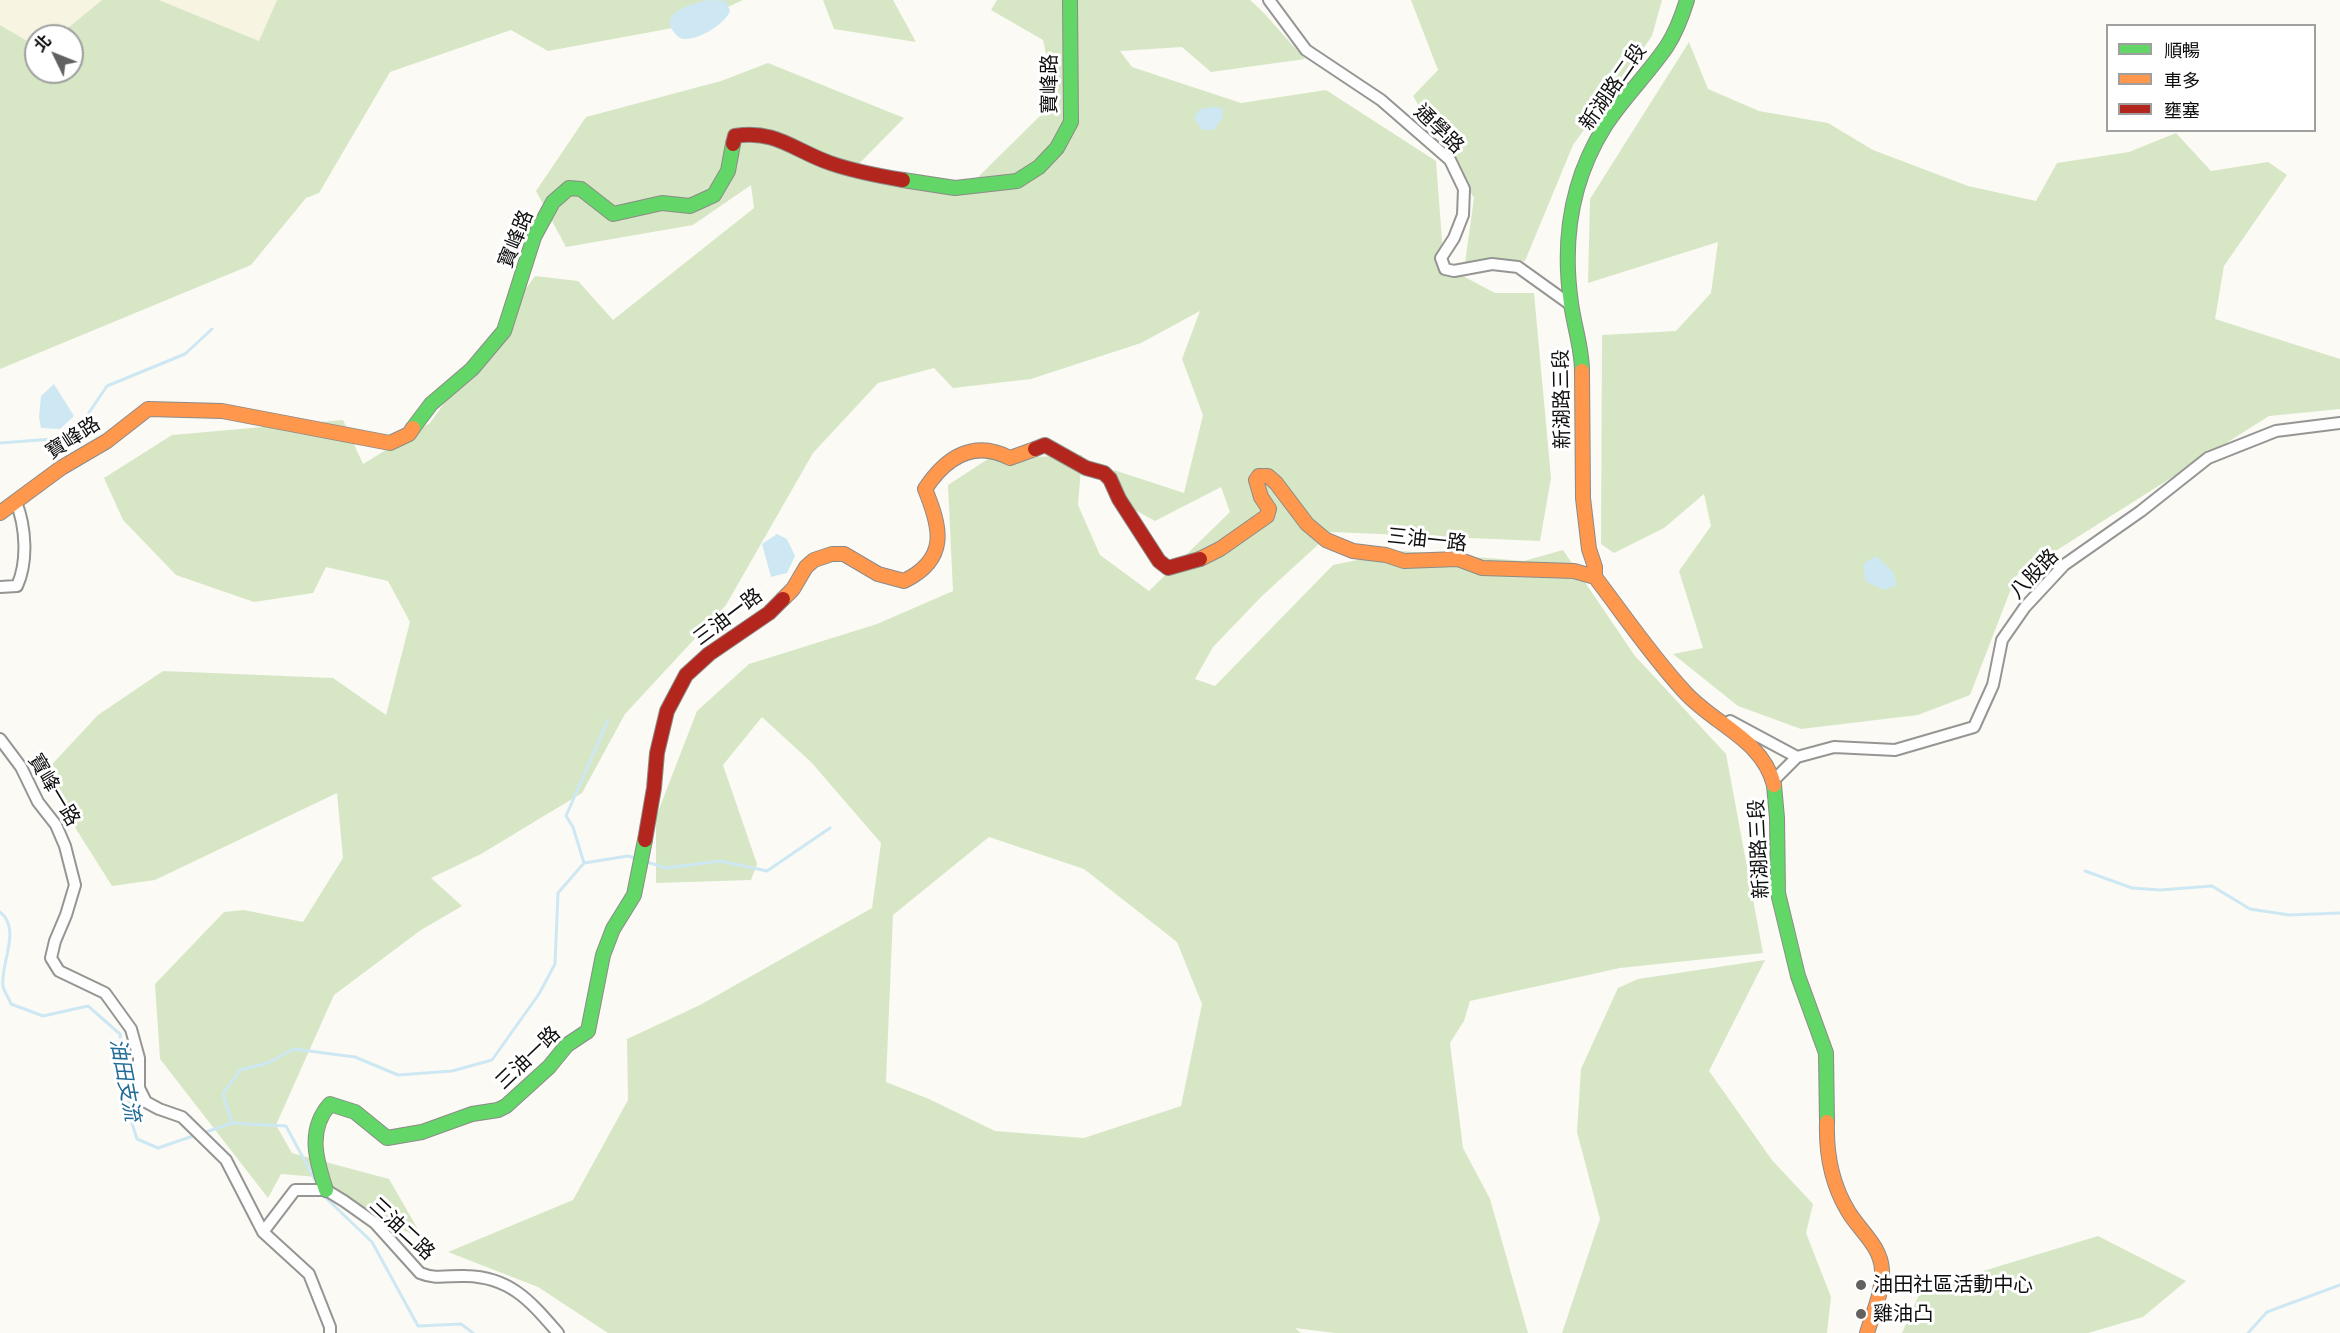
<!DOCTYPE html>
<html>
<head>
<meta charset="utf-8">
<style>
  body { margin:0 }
  #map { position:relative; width:2340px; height:1333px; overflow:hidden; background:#fbfaf5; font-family:"Playfair Display","Noto Sans TC",serif }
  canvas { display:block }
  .legend { position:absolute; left:2106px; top:24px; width:210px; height:108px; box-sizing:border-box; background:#fff; border:2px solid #9f9f9f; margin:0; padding:8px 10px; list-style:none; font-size:18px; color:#0f0f0f }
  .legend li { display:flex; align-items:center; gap:12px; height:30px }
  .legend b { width:30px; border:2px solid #9f9f9f }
  .north { position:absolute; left:24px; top:24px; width:60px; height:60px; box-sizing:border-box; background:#fff; border:2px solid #9f9f9f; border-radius:50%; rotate:313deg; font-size:16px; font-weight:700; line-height:24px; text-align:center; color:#0f0f0f }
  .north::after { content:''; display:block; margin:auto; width:21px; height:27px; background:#626160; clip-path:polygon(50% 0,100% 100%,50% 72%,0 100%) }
</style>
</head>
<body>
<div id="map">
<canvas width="2340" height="1333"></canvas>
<ul class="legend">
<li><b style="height:8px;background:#63d668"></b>順暢</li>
<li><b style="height:8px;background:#ff974d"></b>車多</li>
<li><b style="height:8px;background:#b3261e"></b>壅塞</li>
</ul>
<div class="north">北</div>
</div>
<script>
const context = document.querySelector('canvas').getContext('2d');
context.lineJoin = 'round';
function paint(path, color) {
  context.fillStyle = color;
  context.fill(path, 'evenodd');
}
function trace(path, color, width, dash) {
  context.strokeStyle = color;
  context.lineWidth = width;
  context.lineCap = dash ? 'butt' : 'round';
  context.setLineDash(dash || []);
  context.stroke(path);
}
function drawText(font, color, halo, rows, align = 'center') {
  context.font = font + ' "Playfair Display","Noto Sans TC",serif';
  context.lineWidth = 6;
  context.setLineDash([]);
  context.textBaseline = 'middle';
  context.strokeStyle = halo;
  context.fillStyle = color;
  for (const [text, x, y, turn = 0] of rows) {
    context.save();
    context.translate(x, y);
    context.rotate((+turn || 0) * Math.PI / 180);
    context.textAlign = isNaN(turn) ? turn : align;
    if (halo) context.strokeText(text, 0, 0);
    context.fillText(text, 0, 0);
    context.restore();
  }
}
const farmland = new Path2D(`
  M0 0H102L58 36H36V46L0 25Z
  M159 0H277L259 41Z`);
const forest = new Path2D(`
  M102 0H159L259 41 277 0H743L689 25 548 51 511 30 390 72 319 193 306 198 251 265 0 369V25L36 46V72H72V36H58Z
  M823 0H893L916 42 834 29Z
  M997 0H1250L1262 11 1305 59 1211 72 1182 47 1120 51 1132 67 1241 103 1326 90 1436 161 1444 266 1495 293H1534L1551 478 1540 541 1332 532 1262 596 1213 647 1195 679 1215 686 1333 565 1401 551 1524 561 1563 550 1635 656 1726 754 1763 953 1620 968 1470 1001 1464 1021 1450 1043 1463 1148 1490 1199 1528 1333H1335L1295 1328 1301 1333H608L538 1287 448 1252 573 1200 628 1100 627 1039 700 1005 872 908 881 843 811 762 762 717 723 765 757 864 751 880 656 883V817L697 711 749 664 877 624 953 591 948 485 988 459 1082 455 1078 505 1100 555 1149 591 1230 512 1221 487 1155 521 1117 500 1114 470 1184 493 1203 415 1182 359 1200 311 1141 343 1031 379 953 388 934 368 878 383 813 453 726 605 625 714 582 793 481 854 431 878 462 906 421 930 334 995 276 1125 292 1153 389 1179 423 1238 387 1224 317 1177 281 1174 268 1198 160 1059 155 984 224 912 244 910 303 922 343 858 337 793 155 880 112 886 42 775 98 715 163 671 333 678 386 715 410 622 388 581 326 567 313 593 254 602 176 575 123 520 104 478 172 435 343 420 363 464 430 423 535 276 578 281 613 320 754 208 751 185 693 225 566 247 536 191 586 117 721 81 768 63 904 118 852 171 964 191 1056 100 1043 40 991 10ZM989 837 1084 869 1177 942 1202 1004 1181 1106 1084 1138 995 1131 929 1099 886 1082 893 915Z
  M1411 0H1662L1652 36 1573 145 1525 261 1465 263 1474 198 1413 96 1438 70Z
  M1689 42 1708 89 1759 111 1828 123 1873 150 1968 186 2036 201 2057 163 2129 152 2176 133 2211 171 2268 162 2287 175 2224 266 2215 319 2340 359V409L2269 416 2016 576 1970 695 1918 715 1801 729 1738 706 1673 654 1703 648 1679 571 1711 526 1704 494 1664 528 1614 553 1601 544 1602 335 1676 331 1711 293 1718 242 1588 283 1590 199Z
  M1765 960 1709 1071 1772 1160 1813 1204 1806 1233 1831 1297 1827 1333H1562L1600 1219 1577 1132 1581 1069 1618 988 1638 979Z
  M2098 1236 2186 1281 2143 1317 2088 1333H1902L1921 1290Z`);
const water = new Path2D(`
  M708 0 726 1 730 11C725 24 699 40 684 39 679 39 676 35 673 31 659 11 695 3 708 0Z
  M1213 107 1223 108 1222 119 1213 130H1202L1194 118 1200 109Z
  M54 384 74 416 60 429 41 428 39 417 41 396Z
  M777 534 787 539 795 556 787 573 771 577 762 544Z
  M1876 556 1893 572 1897 585 1884 590 1865 581 1863 564Z`);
const stream = new Path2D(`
  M0 443 66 438 88 414 107 386 185 354 212 329
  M647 862 666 868 720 861 767 871 830 828
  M584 863 573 827 566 816 608 720
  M2085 871 2132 888 2160 890 2212 886 2250 909 2289 915 2340 913
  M0 912C22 929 0 964 3 986 4 992 9 998 11 1004L43 1016 88 1006 120 1034 131 1120 137 1139 158 1148 196 1135
  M232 1123 223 1094 240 1070 268 1063 294 1049 355 1057 398 1075 452 1071 492 1060 539 994 555 964 558 893 584 863 628 856 638 859
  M203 1133 232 1123 286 1126 315 1180
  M324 1196 372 1242 418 1326 461 1324 473 1333
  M2248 1333 2267 1312 2340 1285`);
const street = new Path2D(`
  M1269 0 1306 50 1381 100 1450 160 1464 189 1463 215 1454 238 1441 258 1445 269 1454 271 1492 264 1518 267 1571 305
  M0 587 17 586C28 562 26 527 16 502
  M1730 721 1797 757
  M0 739 21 767 38 802 56 825 65 846 75 885 66 915 55 941 51 958 59 971 105 993 131 1029 139 1058V1088L146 1102 159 1109 182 1117 226 1160 263 1232 309 1274 330 1327V1333
  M1774 780 1797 757 1834 747 1895 750 1974 727 1993 685 2002 640 2025 607 2064 565 2141 511 2208 458 2276 431 2340 423
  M263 1232 295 1190H326L344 1201 375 1223 420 1273C436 1280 450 1275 466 1276 511 1277 531 1302 558 1333`);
const fast = new Path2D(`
  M903 180 955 188 1017 181 1039 167 1057 148 1071 122 1070 0
  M1582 371C1582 348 1574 326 1571 303 1562 240 1571 180 1605 126 1623 98 1648 74 1667 46 1676 32 1682 16 1687 0
  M413 428 431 404 472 369 504 331 534 237 553 202 569 188 581 189 613 214 662 203 690 206 714 195 728 171 733 144
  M1774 785 1777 818 1778 893 1798 976 1826 1053 1827 1122
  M326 1190C316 1160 307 1130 330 1104L355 1112 387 1138 422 1132 472 1114 498 1110 506 1106 549 1067 567 1045 588 1031 603 955 613 929 634 895 645 840`);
const slow = new Path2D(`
  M1582 371 1583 498 1589 549 1595 567V577C1624 615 1651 655 1683 690 1712 724 1762 738 1774 785
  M0 513 61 468 107 441 148 409 222 411 390 443 409 434 413 428
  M1200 559 1220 549 1267 516 1269 509 1261 497 1256 480 1259 476H1268L1276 483 1307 524 1326 540 1353 551 1386 555 1404 561 1458 559 1482 568 1574 571 1595 577
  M783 599 793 589 806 567 814 560 832 554H844L878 574 904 581C949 559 941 528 925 489 946 457 974 439 1010 458L1035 449
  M1827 1122C1826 1153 1831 1183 1848 1211 1859 1230 1881 1246 1882 1270 1883 1291 1873 1313 1867 1333`);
const jam = new Path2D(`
  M733 144 735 136C775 129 795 151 830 163 853 171 879 176 903 180
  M1035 449 1045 445 1086 468 1104 473 1110 479 1119 499 1159 561 1168 568 1200 559
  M645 840 654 788 657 753 667 711 686 675 709 654 769 613 783 599`);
const markers = [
  [1861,1285,6,"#626160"],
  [1861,1314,6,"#626160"]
];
const streetNames = [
  ["寶峰路",1050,84,-90],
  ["新湖路二段",1613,87,-55],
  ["通學路",1439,129,44],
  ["寶峰路",516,239,-68],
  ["新湖路三段",1562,399,-91],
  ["寶峰路",73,438,-33],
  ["三油一路",1427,540,6],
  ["八股路",2034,574,-46],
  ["三油一路",728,617,-37],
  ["寶峰一路",54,790,59],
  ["新湖路三段",1759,849,-93],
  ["三油一路",528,1058,-44],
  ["三油二路",402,1229,43]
];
const poiNames = [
  ["油田社區活動中心",1873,1285],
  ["雞油凸",1873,1314]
];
const waterNames = [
  ["油田支流",125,1080,79]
];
paint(farmland, '#f7f4e2');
paint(forest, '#d7e7c5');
paint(water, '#cee8f3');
trace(stream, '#cee8f3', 3);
trace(street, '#959593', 14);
trace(fast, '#8c8b89', 16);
trace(slow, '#8c8b89', 16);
trace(jam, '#8c8b89', 16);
trace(street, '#fefefe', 10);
trace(fast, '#63d668', 14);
trace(slow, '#ff974d', 14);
trace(jam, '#b3261e', 14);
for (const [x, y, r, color] of markers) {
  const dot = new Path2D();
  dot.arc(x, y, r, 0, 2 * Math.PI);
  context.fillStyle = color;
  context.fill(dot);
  trace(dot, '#fff', 2);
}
drawText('20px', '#0f0f0f', '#fff', streetNames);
drawText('20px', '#0f0f0f', '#fff', poiNames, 'left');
drawText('italic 21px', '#206b9a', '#fff', waterNames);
</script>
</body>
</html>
